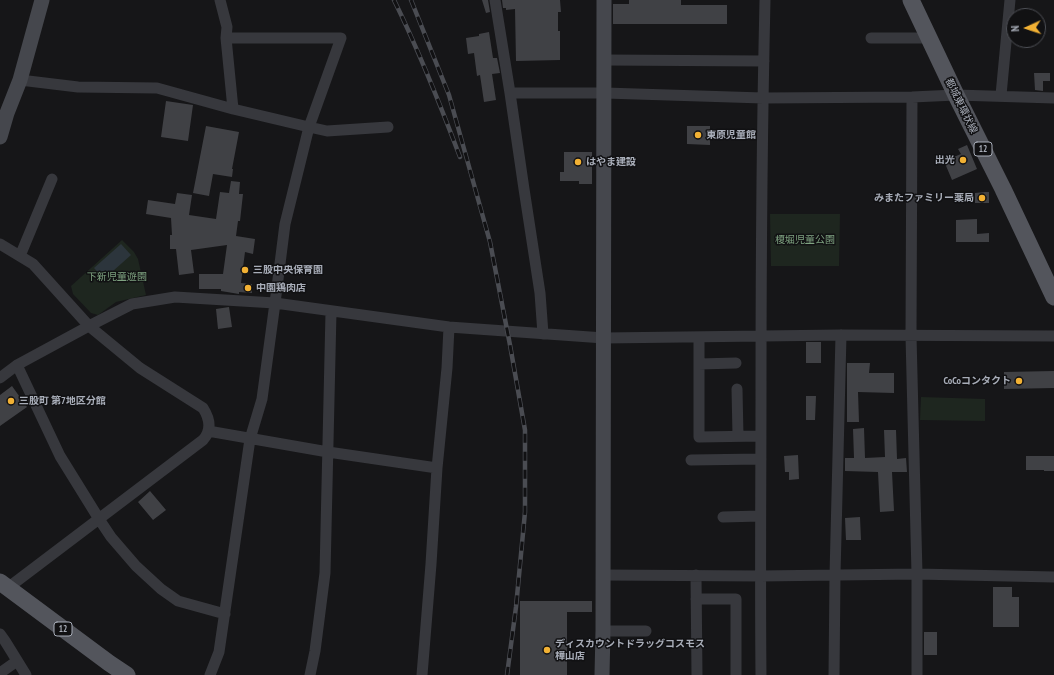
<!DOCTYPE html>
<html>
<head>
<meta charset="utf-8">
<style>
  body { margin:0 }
  #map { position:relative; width:1054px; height:675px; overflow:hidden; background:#161618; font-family:"PT Sans Narrow",sans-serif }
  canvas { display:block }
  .north { position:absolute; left:1006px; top:8px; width:40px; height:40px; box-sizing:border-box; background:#111113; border:1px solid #4d4f55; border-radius:50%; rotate:267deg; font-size:11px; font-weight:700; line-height:16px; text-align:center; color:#a8adb8 }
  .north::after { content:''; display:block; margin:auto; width:14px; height:18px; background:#f2b134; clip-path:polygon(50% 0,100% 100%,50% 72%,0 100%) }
</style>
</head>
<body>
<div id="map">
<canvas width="1054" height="675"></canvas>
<div class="north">N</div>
</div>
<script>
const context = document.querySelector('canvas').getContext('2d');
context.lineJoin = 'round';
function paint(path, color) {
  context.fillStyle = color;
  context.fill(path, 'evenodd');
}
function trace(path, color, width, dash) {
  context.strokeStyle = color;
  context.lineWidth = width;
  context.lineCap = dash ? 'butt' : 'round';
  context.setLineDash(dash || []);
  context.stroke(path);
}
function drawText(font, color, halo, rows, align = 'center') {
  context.font = font + ' "PT Sans Narrow","Noto Sans JP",sans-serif';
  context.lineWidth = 3;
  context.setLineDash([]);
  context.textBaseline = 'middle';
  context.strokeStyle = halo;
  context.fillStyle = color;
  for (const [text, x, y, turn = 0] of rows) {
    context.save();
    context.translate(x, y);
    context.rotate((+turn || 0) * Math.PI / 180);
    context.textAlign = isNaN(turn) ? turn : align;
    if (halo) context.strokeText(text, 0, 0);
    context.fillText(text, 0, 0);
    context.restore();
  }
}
const green = new Path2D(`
  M770 214H840L839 266H771Z
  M122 240 134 252 138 259 146 295 116 302 98 315 91 313 73 294 71 286Z
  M921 397 985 399V421L920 420Z`);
const water = new Path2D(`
  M121 244 131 255 104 279 94 268Z`);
const building = new Path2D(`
  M482 0H488L490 12 486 13Z
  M502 0H560L561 12H558V31H560V60L516 61 515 9 506 10V8H503Z
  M629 0H681V5H727V24H613V4H629Z
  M489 32 493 58H497L500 73 492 74 496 100 484 102 480 75 477 76 474 53 468 54 466 38 479 36V34Z
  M1034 73H1050V81H1043V91L1035 90Z
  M166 101 193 105 188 141 161 137Z
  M206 126 239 132 232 169H233L232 177 213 174 209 196 193 193Z
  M687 126H710V145L687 144Z
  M967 145 977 169 952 180 944 161 961 154 958 149Z
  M564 152H592V184H579V181H560V172H564Z
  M231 181 240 182 239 194H243L240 221H238L236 236 255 239 253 254 245 252 241 283 252 284V293L239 292V294L221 291V289H199V274H223L227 245 191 250 194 273 179 275 176 249H170V235H172L171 218 146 214 148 200 175 204 177 193 192 195 189 215 216 219 220 192 229 193Z
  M985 192H989V203H975V193Z
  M977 219V234L989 233V242H956V220Z
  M229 307 232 327 218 329 216 309Z
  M806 342H821V363H806Z
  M847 363H870L869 373H894V393L858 392 859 422H847Z
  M1054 371V388L1004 389V372Z
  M12 386 27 407 0 426V395Z
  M806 396H816L815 420H806Z
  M864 428 865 458 885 457 884 430H896L897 459 906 458 907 472H892L894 511 880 512 878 472 845 471V458H854L853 429Z
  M798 455 799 479 789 480V472H785L784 456Z
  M1026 456H1054V471H1044V470H1026Z
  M150 491 166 510 153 520 138 502Z
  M860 517 861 540H846L845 518Z
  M993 587H1012V597H1019V627H993Z
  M520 601H592V612H567V675H520Z
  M924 632H937V655H924Z`);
const street = new Path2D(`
  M220 0 227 27 226 38 233 109
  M495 0 510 93 524 189 540 293 543 334
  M226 38H341L309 127 327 131 388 127
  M871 38H929
  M605 60 764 61
  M20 80 78 87 157 88 233 109 309 127 285 224 275 303 262 399 250 439 219 652 210 675
  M510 93H605L763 98 912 97 956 95 1054 98
  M1001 95 1010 0
  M912 97 911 336 917 574V675
  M0 244 33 264 89 326 140 368 203 408C210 419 212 430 203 440L9 587
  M20 256 52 179
  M699 337V437L761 436
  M699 364 736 363
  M17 365 60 456 99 519 111 537 136 566 161 589 178 601 225 614
  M0 378 17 365 89 326 132 304 175 297 275 303 449 327 604 338 841 335 1054 336
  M737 389 738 436
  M208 431 328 452 437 468
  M691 460 761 459
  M723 517 760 516
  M603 575 760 576 917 574 1054 577
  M696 575 697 675
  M696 599H736V675
  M603 631H646
  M0 634 5 641 26 675
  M0 673 17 661
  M310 675 315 651 325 573 331 312
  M422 675 431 564 437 468 447 368 449 327
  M761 675C760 579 761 483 761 387 761 258 762 129 765 0
  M834 675 835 575 841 335`);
const secondary = new Path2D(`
  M0 137 7 113 20 80 42 0
  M602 675 603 631 604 0`);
const primary = new Path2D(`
  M911 0 956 95 1003 189 1054 297
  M0 582 109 663 127 675`);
const rail = new Path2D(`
  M394 0C419 51 440 104 460 157
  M411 0 449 95 490 242 510 345 525 430V512L516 607 507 675`);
const markers = [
  [698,135,4,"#f2b134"],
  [963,160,4,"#f2b134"],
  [578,162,4,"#f2b134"],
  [982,198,4,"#f2b134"],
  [245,270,4,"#f2b134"],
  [248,288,4,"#f2b134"],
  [1019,381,4,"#f2b134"],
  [11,401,4,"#f2b134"],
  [547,650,4,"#f2b134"]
];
const shields = [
  [983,149,18],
  [63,629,18]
];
const shieldNames = [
  ["12",983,149],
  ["12",63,629]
];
const streetNames = [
  ["都城東環状線",961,106,64]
];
const poiNames = [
  ["東原児童館",706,135],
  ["出光",955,160,"right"],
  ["はやま建設",586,162],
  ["みまたファミリー薬局",974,198,"right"],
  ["三股中央保育園",253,270],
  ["中園鶏肉店",256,288],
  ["CoCoコンタクト",1011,381,"right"],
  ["三股町 第7地区分館",19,401],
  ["ディスカウントドラッグコスモス",555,644],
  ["樺山店",555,656]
];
const parkNames = [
  ["榎堀児童公園",805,240],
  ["下新児童遊園",117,277]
];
paint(green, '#1e261f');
paint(water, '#2c353c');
paint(building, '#404145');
trace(street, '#37383d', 11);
trace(secondary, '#45474d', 15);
trace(primary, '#53555c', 17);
trace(rail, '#4a4c52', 4.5);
trace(rail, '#111113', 3, [9]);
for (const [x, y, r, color] of markers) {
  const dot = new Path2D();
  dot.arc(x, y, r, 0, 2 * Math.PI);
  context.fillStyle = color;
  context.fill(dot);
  trace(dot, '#111113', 1.5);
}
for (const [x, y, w] of shields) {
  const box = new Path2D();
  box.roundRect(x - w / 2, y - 7, w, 14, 3);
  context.fillStyle = '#111113';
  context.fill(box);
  trace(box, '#a8adb8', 1);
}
drawText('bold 9px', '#a8adb8', null, shieldNames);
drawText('10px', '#a8adb8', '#111113', streetNames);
drawText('bold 10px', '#a8adb8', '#111113', poiNames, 'left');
drawText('10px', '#7fa381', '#111113', parkNames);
</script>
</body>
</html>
